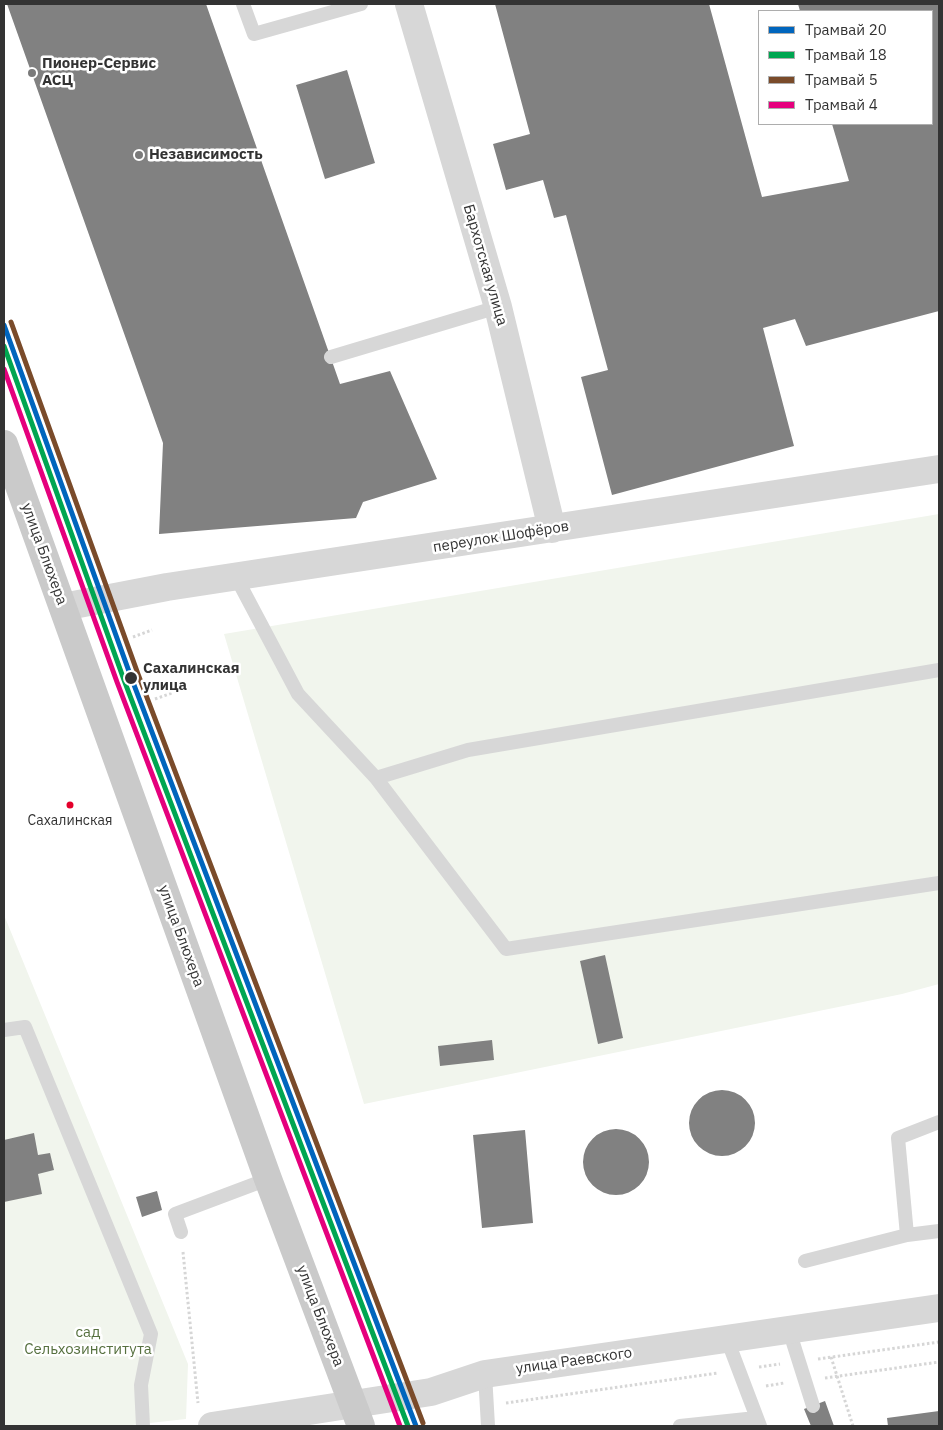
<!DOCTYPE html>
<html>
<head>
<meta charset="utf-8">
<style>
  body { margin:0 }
  #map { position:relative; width:943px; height:1430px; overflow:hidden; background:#fff; font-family:"IBM Plex Sans",sans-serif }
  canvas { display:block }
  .frame { position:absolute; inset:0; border:5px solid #333; pointer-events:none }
  .legend { position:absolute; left:758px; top:10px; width:175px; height:115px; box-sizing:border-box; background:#fff; border:1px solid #adadad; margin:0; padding:6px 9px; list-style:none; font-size:15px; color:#333 }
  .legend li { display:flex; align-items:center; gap:10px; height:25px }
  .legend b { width:25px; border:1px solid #adadad }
</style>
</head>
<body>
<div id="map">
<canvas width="943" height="1430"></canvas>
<div class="frame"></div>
<ul class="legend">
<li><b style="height:6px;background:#0065bd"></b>Трамвай 20</li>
<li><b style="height:6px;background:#00a651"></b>Трамвай 18</li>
<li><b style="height:6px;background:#7a4b2a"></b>Трамвай 5</li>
<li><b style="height:6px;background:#e5007d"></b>Трамвай 4</li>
</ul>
</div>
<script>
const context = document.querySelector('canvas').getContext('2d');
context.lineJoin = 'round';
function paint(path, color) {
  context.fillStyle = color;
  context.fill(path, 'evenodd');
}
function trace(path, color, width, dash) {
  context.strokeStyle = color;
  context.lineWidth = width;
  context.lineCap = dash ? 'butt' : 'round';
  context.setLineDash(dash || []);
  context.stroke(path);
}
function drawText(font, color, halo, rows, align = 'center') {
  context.font = font + ' "IBM Plex Sans",sans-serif';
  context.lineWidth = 5;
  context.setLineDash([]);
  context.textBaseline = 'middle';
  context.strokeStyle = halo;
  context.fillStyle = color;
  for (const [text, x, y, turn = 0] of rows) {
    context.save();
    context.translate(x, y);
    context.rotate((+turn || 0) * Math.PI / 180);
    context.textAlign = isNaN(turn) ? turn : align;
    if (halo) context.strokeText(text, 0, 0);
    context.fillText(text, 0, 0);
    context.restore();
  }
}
const green = new Path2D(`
  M939 514V984L902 994 364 1104 224 634Z
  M4 915 188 1364 186 1419 123 1426H4Z`);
const building = new Path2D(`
  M7 4H206L340 384 390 371 437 479 363 502 356 518 159 534 163 443Z
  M495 4H709L762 197 849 181 832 124H932V11H800L798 4H939V311L806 346 795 319 763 328 794 446 612 495 581 377 608 370 566 215 554 218 543 180 506 190 493 144 530 134Z
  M347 70 375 163 325 179 296 85Z
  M605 955 623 1038 598 1044 580 961Z
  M492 1040 494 1060 440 1066 438 1046Z
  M689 1123a33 33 0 1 1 66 0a33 33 0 1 1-66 0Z
  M583 1162a33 33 0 1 1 66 0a33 33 0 1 1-66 0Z
  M525 1130 533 1223 482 1228 473 1135Z
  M34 1133 38 1155 50 1153 54 1170 38 1174 42 1194 4 1202V1140Z
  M157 1191 162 1210 142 1217 136 1197Z
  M825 1401 834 1426H811L804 1409Z
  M939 1411V1426H888L887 1418Z`);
const path = new Path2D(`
  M133 637 152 630
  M155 699 172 693
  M183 1252 198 1403
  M831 1357 853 1426
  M818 1359 939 1342
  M759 1367 780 1364
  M825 1378 939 1362
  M766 1386 784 1383
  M506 1403 718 1373`);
const service = new Path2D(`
  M243 4 254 34 361 4
  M331 357 498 307
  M236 577 298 694 376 778 506 949 939 883
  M376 778 468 750 939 670
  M4 1030 25 1027 151 1334 141 1385 143 1426
  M181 1232 175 1214 268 1179
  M907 1235 898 1138 939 1122
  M805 1261 907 1235 939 1231
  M789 1330 813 1406
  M727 1339 760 1426
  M485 1374 488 1426
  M680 1426 756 1418`);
const minor = new Path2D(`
  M409 4 498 307 552 529
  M63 607 167 587 939 469
  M212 1426 431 1392 485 1374 939 1308`);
const primary = new Path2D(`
  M4 444 268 1179 361 1426`);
const tram1 = new Path2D(`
  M4 325 131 677 416 1426`);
const tram2 = new Path2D(`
  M4 346 124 680 408 1426`);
const tram3 = new Path2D(`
  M11 322 138 674 423 1423`);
const tram4 = new Path2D(`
  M4 369 117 682 400 1426`);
const markers = [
  [32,73,5,"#7a7a7a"],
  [139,155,5,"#7a7a7a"],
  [131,678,7,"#333"],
  [70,805,4.5,"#e4002b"]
];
const busNames = [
  ["Сахалинская",70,821]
];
const poiNames = [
  ["Пионер-Сервис",42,64],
  ["АСЦ",42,81],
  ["Независимость",149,155]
];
const streetNames = [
  ["Бархотская улица",485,265,74],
  ["переулок Шофёров",501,537,-9],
  ["улица Блюхера",44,554,70],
  ["улица Блюхера",181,936,70],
  ["улица Блюхера",320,1316,69],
  ["улица Раевского",574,1361,-8]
];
const stopNames = [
  ["Сахалинская",143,669],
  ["улица",143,686]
];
const parkNames = [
  ["сад",88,1333],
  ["Сельхозинститута",88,1350]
];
paint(green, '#f1f5ed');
paint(building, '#818181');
trace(path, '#d6d6d6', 3, [2.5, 2.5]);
trace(service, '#d7d7d7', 14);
trace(minor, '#d7d7d7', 28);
trace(primary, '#cacaca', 28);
trace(tram1, '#0065bd', 5);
trace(tram2, '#00a651', 5);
trace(tram3, '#7a4b2a', 5);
trace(tram4, '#e5007d', 5);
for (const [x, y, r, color] of markers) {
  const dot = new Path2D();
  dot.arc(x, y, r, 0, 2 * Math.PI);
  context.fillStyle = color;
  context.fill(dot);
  trace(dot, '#fff', 2);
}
drawText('14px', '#333', '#fff', busNames);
drawText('bold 15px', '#333', '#fff', poiNames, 'left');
drawText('15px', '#333', '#fff', streetNames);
drawText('bold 15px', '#333', '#fff', stopNames, 'left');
drawText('15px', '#56703f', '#fff', parkNames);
</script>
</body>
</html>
